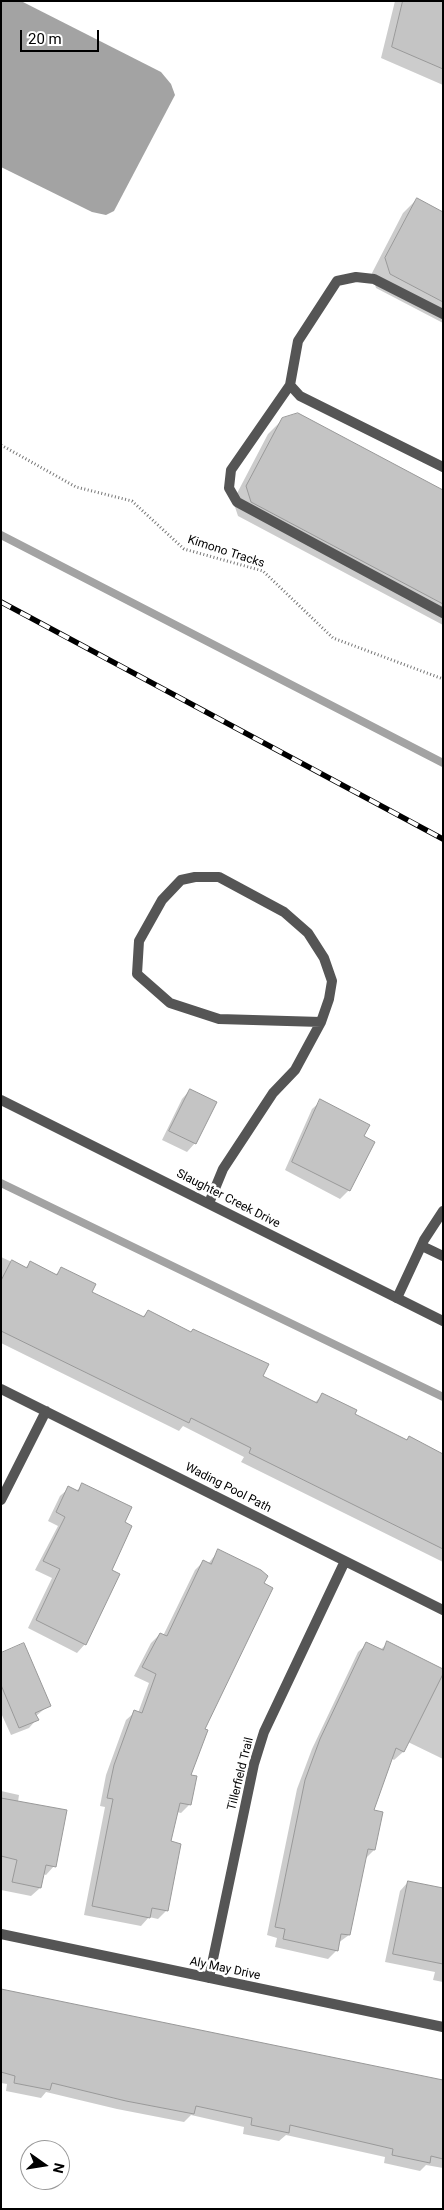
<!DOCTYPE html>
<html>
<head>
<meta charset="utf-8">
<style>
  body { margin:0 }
  #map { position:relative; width:444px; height:2210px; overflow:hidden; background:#fff; font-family:Roboto,sans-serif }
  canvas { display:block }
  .frame { position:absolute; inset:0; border:2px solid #000; pointer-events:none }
  .north { position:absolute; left:20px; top:2140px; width:50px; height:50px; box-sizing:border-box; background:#fff; border:1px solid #999; border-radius:50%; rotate:103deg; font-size:14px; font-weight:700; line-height:20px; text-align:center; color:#000 }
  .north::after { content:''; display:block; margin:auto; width:18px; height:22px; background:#000; clip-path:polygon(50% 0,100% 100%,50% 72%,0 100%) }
  .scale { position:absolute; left:20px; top:30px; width:79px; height:22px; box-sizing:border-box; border:2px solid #000; border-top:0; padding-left:6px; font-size:15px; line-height:18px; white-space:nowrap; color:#000; -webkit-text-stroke:4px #fff; paint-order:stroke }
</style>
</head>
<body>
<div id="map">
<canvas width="444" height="2210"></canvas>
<div class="frame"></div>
<div class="north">N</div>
<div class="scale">20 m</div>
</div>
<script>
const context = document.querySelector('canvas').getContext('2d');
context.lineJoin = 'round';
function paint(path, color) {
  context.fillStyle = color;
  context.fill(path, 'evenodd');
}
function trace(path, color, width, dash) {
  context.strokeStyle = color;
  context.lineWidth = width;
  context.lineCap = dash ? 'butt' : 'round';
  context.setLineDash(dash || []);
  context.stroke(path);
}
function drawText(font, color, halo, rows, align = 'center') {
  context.font = font + ' Roboto,sans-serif';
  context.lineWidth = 5;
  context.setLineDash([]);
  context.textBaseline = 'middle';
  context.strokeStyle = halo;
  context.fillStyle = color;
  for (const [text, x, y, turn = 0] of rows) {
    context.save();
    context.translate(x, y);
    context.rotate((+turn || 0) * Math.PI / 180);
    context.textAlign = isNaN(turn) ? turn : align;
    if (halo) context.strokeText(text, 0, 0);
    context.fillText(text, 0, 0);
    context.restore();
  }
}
const water = new Path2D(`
  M1 1H21L161 72 171 84 175 95 114 211 106 215 92 212 1 167Z`);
const shadow = new Path2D(`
  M395 1H439L443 10V85L381 58Z
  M417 199 443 213V323L376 288 372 273 403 213Z
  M283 419 443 492V625L238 516 233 501 268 434Z
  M190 1090 195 1143 187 1152 162 1140 182 1099Z
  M321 1101 362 1136 349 1190 340 1199 285 1170 312 1109Z
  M1 1257 25 1268 31 1262 55 1275 62 1269 91 1292 142 1317 148 1312 262 1377 314 1403 323 1395 353 1414 406 1440 409 1438 443 1460V1562L241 1462 244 1457 183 1426 179 1431 1 1343Z
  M83 1485 123 1522 110 1571 85 1644 77 1653 28 1628 52 1578 35 1570 58 1526 48 1521 60 1496 69 1488 76 1491Z
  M219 1550 203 1729 190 1776V1804L181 1813 177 1812 170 1842 166 1911 158 1919 149 1917 141 1926 84 1915 105 1807 100 1806 106 1775 126 1720 135 1712 138 1713 149 1683 134 1676 151 1643 160 1634 163 1636 195 1570 203 1562 208 1564Z
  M388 1643 443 1670V1759L408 1742 403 1752 394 1760 391 1758 372 1811 374 1850 365 1859 349 1935 338 1943 337 1950 328 1959 275 1947 277 1938 267 1935 297 1789 312 1749 358 1652 367 1644 380 1650Z
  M1 1655 49 1705 36 1716 37 1719 29 1728 11 1735 1 1713Z
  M1 1791 19 1795 18 1802 54 1866 46 1875 43 1874 40 1888 31 1896 1 1890Z
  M408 1882 443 1896V1982L433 1980 435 1972 385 1962 400 1891Z
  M1 1990 443 2082V2168L426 2165 420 2171 384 2163 385 2157 286 2135 279 2141 243 2134 244 2127 191 2115 184 2122 117 2109 46 2092 41 2098 6 2091 7 2084 1 2083Z`);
const stream = new Path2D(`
  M1 535 443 763
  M1 1183 443 1397`);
const building = new Path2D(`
  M403 1H443V69L392 47Z
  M417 198 443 212V302L390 274 385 258Z
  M298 413 443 490V604L251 502 246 486 282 418Z
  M190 1089 217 1102 196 1144 169 1131Z
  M320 1099 370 1125 364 1136 375 1142 350 1191 292 1162Z
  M12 1260 27 1268 30 1261 57 1275 61 1267 96 1284 92 1292 144 1317 148 1310 191 1332 193 1329 269 1364 263 1376 317 1403 322 1393 357 1410 355 1414 407 1440 409 1436 443 1454V1549L249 1453 251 1448 191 1418 189 1423 1 1331V1281Z
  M82 1483 132 1507 125 1522 132 1526 112 1570 120 1574 86 1645 36 1620 60 1569 43 1561 65 1517 56 1512 68 1486 78 1491Z
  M218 1549 261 1570 268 1576 264 1583 273 1588 205 1729 208 1730 191 1775 197 1776 191 1805 180 1803 171 1841 181 1844 168 1911 152 1908 150 1918 92 1906 113 1799 107 1798 114 1765 134 1710 142 1713 156 1674 142 1667 160 1633 167 1636 203 1560 211 1564Z
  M387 1641 443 1669V1674L404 1752 396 1748 374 1810 383 1812 375 1850 368 1849 350 1935 341 1934 338 1951 283 1939 285 1929 275 1927 305 1780 320 1739 366 1642 383 1650Z
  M24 1643 51 1706 35 1713 39 1720 19 1728 1 1685V1653Z
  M1 1798 67 1810 56 1867 46 1865 41 1888 12 1882 17 1860 1 1856Z
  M408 1881 443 1888V1964L393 1954Z
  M1 1989 443 2080V2159L431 2156 430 2163 392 2155 393 2149 290 2125 289 2133 251 2125 252 2118 196 2106 194 2114 126 2101 52 2083 50 2090 14 2083 15 2076 1 2072Z`);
const path = new Path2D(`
  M1 445 76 487 132 501 184 549 263 571 333 638 443 679`);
const service = new Path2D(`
  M443 314 374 279 356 277 337 281 298 341 290 385 300 396 443 467
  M290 385 231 470 229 488 237 502 443 613
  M209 1203 223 1169 273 1093 295 1070 321 1022 329 999 332 981 324 958 308 933 284 912 219 877H195L181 880 162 900 139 941 137 974 170 1003 219 1019 321 1022
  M422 1246 443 1256
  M397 1298 424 1240 443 1211`);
const minor = new Path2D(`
  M1 1100 443 1321
  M1 1389 443 1610
  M1 1500 46 1411
  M1 1934 443 2027
  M209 1978 254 1764 264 1732 345 1561`);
const rail = new Path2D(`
  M1 602 443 839`);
const streetNames = [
  ["Kimono Tracks",226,552,18],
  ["Slaughter Creek Drive",228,1199,27],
  ["Wading Pool Path",228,1488,27],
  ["Tillerfield Trail",241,1774,-76],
  ["Aly May Drive",225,1969,12]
];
paint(water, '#a3a3a3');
paint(shadow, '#0003');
trace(stream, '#a3a3a3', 8);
paint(building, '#c4c4c4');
trace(building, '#999', 1);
trace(path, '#777', 3, [1, 2.5]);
trace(service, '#555', 10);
trace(minor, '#555', 10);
trace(rail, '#000', 5.5);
trace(rail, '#fff', 4, [11]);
drawText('12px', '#000', '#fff', streetNames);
</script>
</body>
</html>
